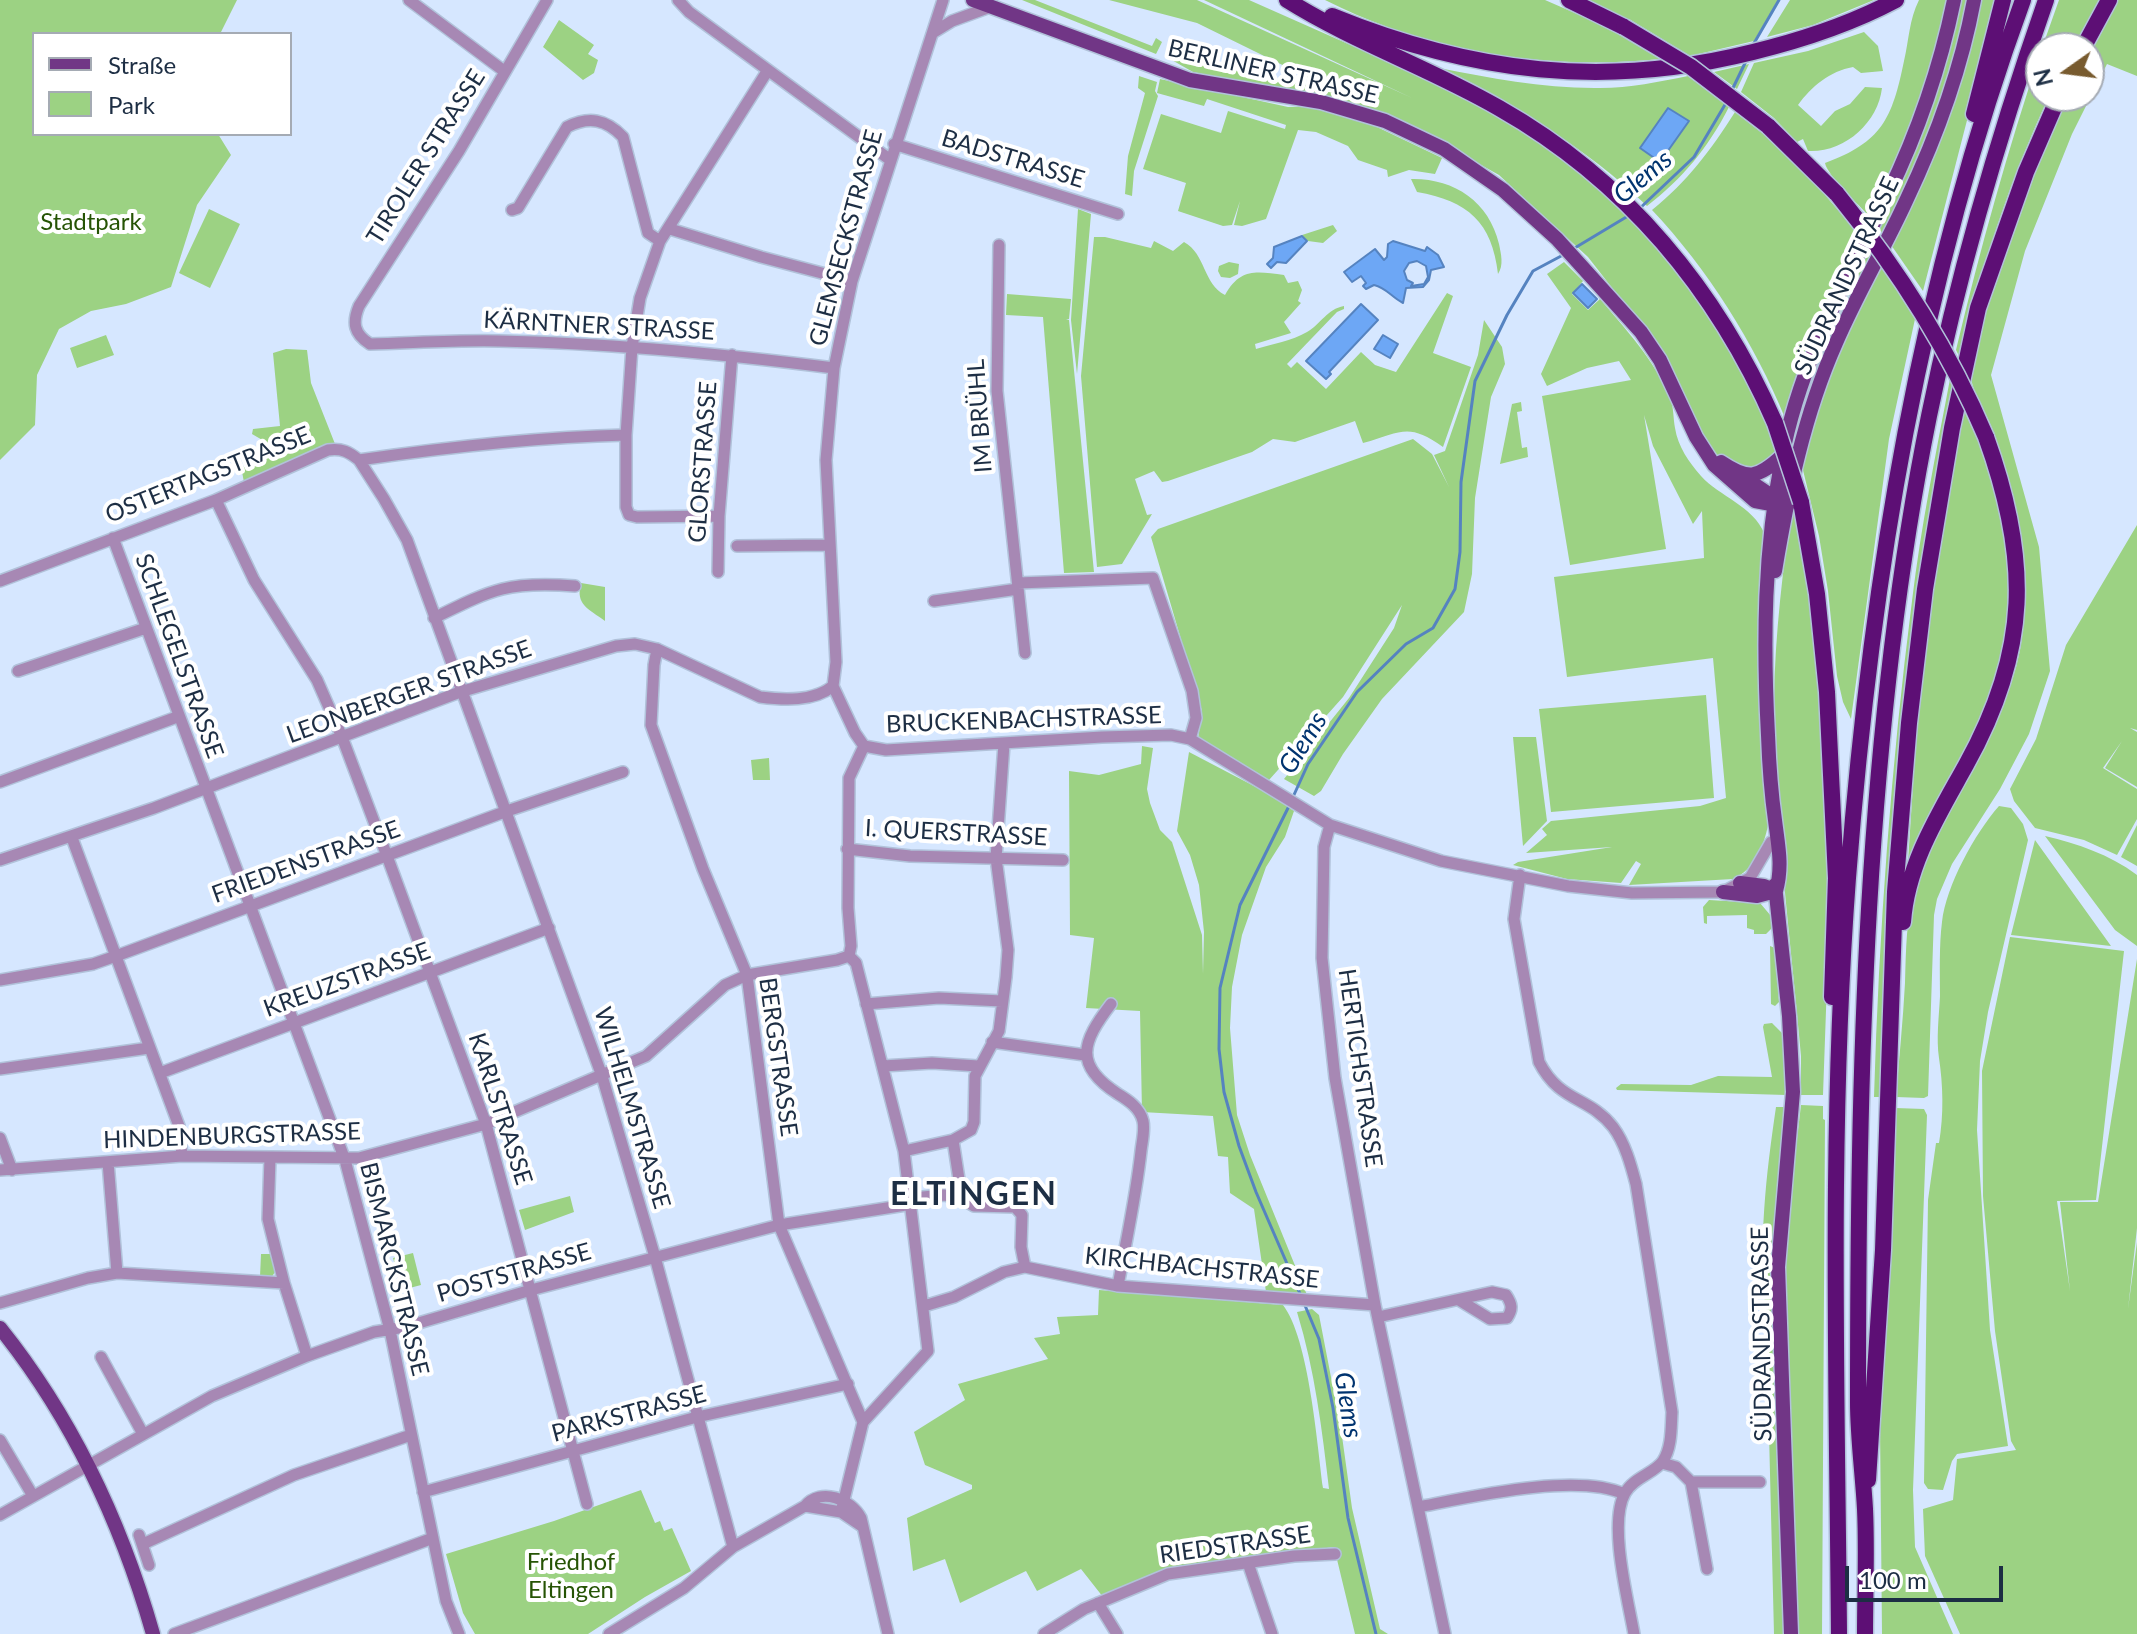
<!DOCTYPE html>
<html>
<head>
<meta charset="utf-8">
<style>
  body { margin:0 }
  #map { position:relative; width:2137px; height:1634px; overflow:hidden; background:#d6e7ff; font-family:Lato,sans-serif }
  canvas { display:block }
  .legend { position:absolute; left:32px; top:32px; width:260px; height:104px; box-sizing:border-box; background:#fff; border:2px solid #a5abb4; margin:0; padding:10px 14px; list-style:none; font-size:24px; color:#1d2e44 }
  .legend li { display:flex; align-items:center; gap:16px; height:40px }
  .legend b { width:40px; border:2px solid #a5abb4 }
  .north { position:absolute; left:2025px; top:32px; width:80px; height:80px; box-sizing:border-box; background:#fff; border:2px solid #a5abb4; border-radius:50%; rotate:256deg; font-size:22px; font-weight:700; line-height:32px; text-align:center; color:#1d2e44 }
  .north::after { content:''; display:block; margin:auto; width:28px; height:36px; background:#785b2f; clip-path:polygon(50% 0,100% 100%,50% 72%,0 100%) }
  .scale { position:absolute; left:1845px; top:1566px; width:158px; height:36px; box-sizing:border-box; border:4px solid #1d2e44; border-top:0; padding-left:10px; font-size:24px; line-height:28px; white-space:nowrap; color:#1d2e44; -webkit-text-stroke:6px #fff; paint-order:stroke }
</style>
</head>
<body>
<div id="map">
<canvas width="2137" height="1634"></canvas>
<ul class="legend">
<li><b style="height:10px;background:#713686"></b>Straße</li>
<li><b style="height:22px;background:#9cd283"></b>Park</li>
</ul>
<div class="north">N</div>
<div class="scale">100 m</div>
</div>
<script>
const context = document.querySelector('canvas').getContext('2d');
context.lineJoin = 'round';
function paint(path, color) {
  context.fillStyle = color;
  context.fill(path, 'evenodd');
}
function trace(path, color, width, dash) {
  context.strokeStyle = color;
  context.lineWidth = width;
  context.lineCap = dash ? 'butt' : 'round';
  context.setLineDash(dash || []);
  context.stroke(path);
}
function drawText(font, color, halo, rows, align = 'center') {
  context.font = font + ' Lato,sans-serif';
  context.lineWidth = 8;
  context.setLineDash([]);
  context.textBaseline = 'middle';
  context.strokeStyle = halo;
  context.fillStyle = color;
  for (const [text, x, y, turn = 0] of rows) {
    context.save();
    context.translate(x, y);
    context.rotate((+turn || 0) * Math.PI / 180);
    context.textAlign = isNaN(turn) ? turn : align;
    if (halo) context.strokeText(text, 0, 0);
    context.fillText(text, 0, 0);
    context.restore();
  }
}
const green = new Path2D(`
  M0 0H237L220 34H34V134H218L231 155 197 205 171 287 126 304 91 311 59 329 37 375 35 425 0 460Z
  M1022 0H1035L1152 46 1156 38 1162 42 1156 54Z
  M1109 0H1197L1412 98 1204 0H1249L1443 86 1563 155 1654 239 1741 362 1779 452 1754 471 1720 458 1706 443 1641 325 1588 257 1499 175 1408 124 1380 112 1322 94 1280 90 1193 72 1170 59 1174 47 1228 69 1306 85 1311 79 1197 23Z
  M1325 0H1545L1607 27 1660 59C1547 71 1427 52 1325 0Z
  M1587 0H1778L1754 41 1690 56 1629 19 1627 21Z
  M1790 0H1874L1813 25 1767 37Z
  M1919 0H1948L1932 66 1901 149 1870 217C1858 204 1827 175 1825 163 1882 142 1892 119 1904 61 1909 40 1909 20 1919 0Z
  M1961 0H1970L1949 87 1885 236 1877 227Z
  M1977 0H1998L1923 291 1889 242Z
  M2059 0H2100L2073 48H2042Z
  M2116 0H2137V76L2107 64 2072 134 2025 251 1991 375 2039 547 2050 671 2029 734 2000 789 1952 864 1937 899 1934 915 1928 1096 1924 1098 1896 1097C1899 1059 1903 1021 1905 983 1906 951 1906 918 1915 887 1941 804 2003 737 2020 650 2034 574 2015 503 1993 431 1988 416 1971 390 1971 376 1971 356 1980 335 1984 317 2005 240 2035 169 2066 96H2089V49Z
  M559 20 594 45 588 54 598 60 594 73 583 80 543 47Z
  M1864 32 1878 46 1883 71 1861 73 1853 67C1830 71 1811 87 1798 105L1821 126 1835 111 1850 104 1865 87 1882 88C1878 123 1844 153 1808 151L1803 139 1797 142 1774 118 1741 92 1754 63 1808 51Z
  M2041 51V96H2049C2010 180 1981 267 1960 358L1956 350C1980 249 2008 149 2041 51Z
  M1749 64 1737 89 1714 72Z
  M1439 68C1490 78 1541 88 1594 88 1626 89 1657 82 1688 76L1729 107C1708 148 1683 178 1647 206 1587 148 1515 106 1439 68Z
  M1139 76 1157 82 1155 91 1158 96 1134 171 1132 196 1125 194 1128 156 1145 93 1138 88Z
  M1160 79 1288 107 1320 106 1377 127 1442 158 1435 174 1409 170 1388 177 1387 170 1358 160 1348 146 1316 132 1298 130 1266 219 1242 226 1234 225 1240 201 1232 225 1223 226 1178 211 1186 183 1143 169 1161 114 1221 133 1228 111 1285 129 1286 125 1207 99 1204 106 1157 93Z
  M1735 112 1762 133 1764 132 1826 193 1825 195 1861 237 1785 418C1755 344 1707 268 1652 210 1687 182 1711 150 1735 112Z
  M1411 179C1453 178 1489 201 1499 244 1501 254 1504 265 1498 274 1492 222 1468 201 1417 192Z
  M209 209 240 224 210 288 179 273Z
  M1078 209 1091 214 1077 374 1071 320Z
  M1333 225 1337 231 1323 243 1308 241 1302 235Z
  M1094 237H1105L1151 248 1154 241 1173 251 1184 242C1206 254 1203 284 1225 295 1241 267 1257 272 1284 275L1288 283 1298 281 1302 290 1298 301 1301 303 1284 322 1291 333 1255 344 1256 349C1272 344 1292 341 1307 332 1321 324 1327 309 1344 306V309L1337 312 1287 364 1291 368 1297 362 1326 389 1361 352 1375 365 1396 372 1447 293 1453 296 1433 353 1471 367 1443 447C1408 422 1402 432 1363 443L1355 421 1295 442 1273 439 1252 452 1168 481 1162 482 1154 471 1135 479 1147 515 1152 514 1122 564 1097 567 1081 376Z
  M1870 249 1874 254C1835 306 1813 381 1794 442L1792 436C1814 371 1840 310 1870 249Z
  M1878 261 1915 319 1889 439 1851 719 1843 702 1837 676 1828 591 1819 536 1802 466 1821 394Z
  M1229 262 1239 264 1238 274 1230 278 1221 277 1218 271 1219 266Z
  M1564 262 1583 281 1572 294 1588 310 1600 299C1626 330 1654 359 1670 398 1674 408 1673 418 1675 428 1678 447 1689 462 1701 476 1719 496 1754 507 1764 533L1758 656 1768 825C1764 846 1754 870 1733 879L1629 885 1641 864 1636 861 1621 883 1567 879 1513 865 1518 862 1612 847 1526 853 1547 835 1542 829 1551 821 1700 806 1726 798 1713 658 1567 677 1554 577 1704 558 1702 511 1693 524 1653 446 1644 415 1666 549 1570 565 1542 396 1631 380 1619 361 1587 368 1547 386 1541 374 1571 308 1547 274Z
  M1007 294 1071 299 1069 319H1066L1069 320 1094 572 1064 573 1043 317 1006 315Z
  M1484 320 1502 347 1505 364 1491 397 1475 498 1472 574 1464 612 1382 699 1343 754 1321 791 1314 796 1284 779 1349 698 1394 628 1402 605 1343 697 1269 780 1198 739 1202 711 1151 537 1158 529 1413 439 1432 454 1449 487 1434 455 1445 451 1478 355Z
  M106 335 114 355 77 368 70 348Z
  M286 349 307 350 311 383 337 449 245 488 241 466 249 468 260 464 267 451 264 441 252 434 253 429 280 426 273 353Z
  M1950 379 1954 387 1891 850 1879 1097H1874C1879 931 1891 765 1912 601 1921 526 1936 453 1950 379Z
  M1521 402 1522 411 1517 412 1522 448 1527 447 1528 457 1500 464 1512 404Z
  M1964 410C1969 421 1974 433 1979 441 1986 452 1989 470 1992 482 2016 565 2014 647 1978 726 1956 773 1927 814 1908 862L1919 691 1932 589Z
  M1793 500 1811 578 1829 806 1828 954 1823 1095H1801V1056C1791 940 1774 817 1774 701 1775 633 1783 567 1793 500Z
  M2137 525V730L2130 728 2137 732V787L2105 768 2122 741 2103 768 2137 789V819L2117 855 2084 840 2035 828 2014 801 2010 789 2036 739 2066 645Z
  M581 583 605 587V621C589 609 575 605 581 583Z
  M1706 695 1714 798 1551 812 1539 709Z
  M1513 737H1536L1547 821 1523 846Z
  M1142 746 1153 748 1147 789 1150 803 1160 830 1172 842 1202 935 1203 974 1204 932 1199 885 1190 855 1177 831 1189 752 1273 796 1294 811 1285 837 1266 867 1242 935 1232 987 1230 1028 1237 1115 1250 1155 1307 1295 1266 1292 1254 1209 1230 1193 1228 1157 1218 1156 1213 1116 1142 1112 1140 1011 1086 1008 1094 938 1070 935 1069 771 1099 775 1141 764Z
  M769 758 770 780H753L751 760Z
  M1999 806 2011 808 2023 824 2028 840 1988 1012 1980 1061 1977 1130 1990 1330 2008 1446 1957 1454 1952 1461 1943 1490 1928 1489 1924 1483 1928 1200 1936 1143H1939C1944 1114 1943 1085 1939 1058 1936 1039 1939 1016 1940 996 1940 972 1939 946 1942 922 1946 886 1975 833 1999 806Z
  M2137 825V866L2121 857Z
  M2045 836C2078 844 2109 854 2137 875V946L2115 930Z
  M2035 840 2111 946 2011 935Z
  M1709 900 1760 903 1771 916V929L1766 934H1754V930L1747 928V915L1707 916V924L1704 923 1703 907Z
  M2010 937 2124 951 2096 1200 2057 1201 2070 1291 2060 1202H2098L2137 959V1228L2128 1309 2137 1242V1634H1960L1925 1556 1923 1509 1953 1500 1957 1459 2016 1450 2011 1441 1995 1331 1983 1196 1982 1071Z
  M1770 946 1775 948 1779 1002 1775 1006 1771 1004Z
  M1772 1023 1782 1033 1786 1095 1617 1090 1616 1088 1621 1084 1691 1085 1718 1076 1772 1077 1763 1027 1764 1024Z
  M1801 1105 1823 1106V1119L1825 1120 1822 1634H1796L1784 1275 1788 1215Z
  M1776 1107H1785L1771 1280 1784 1634H1774L1766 1313C1758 1243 1766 1175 1776 1107Z
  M1895 1108 1924 1109 1927 1115 1913 1490 1915 1547 1953 1634H1882L1880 1424 1891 1233Z
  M570 1196 574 1212 525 1230 519 1210Z
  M413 1253 421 1285 402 1290 393 1258Z
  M261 1254H270L275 1272 271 1278 260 1277Z
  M1099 1290 1283 1305C1309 1339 1317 1443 1323 1488L1329 1489C1322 1429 1315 1371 1297 1312L1312 1309 1319 1315 1341 1429 1352 1508 1380 1629 1388 1634H1355L1334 1547 1166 1569 1103 1597 1081 1569 1037 1591 1026 1571 960 1603 945 1559 913 1571 907 1518 972 1489V1485L925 1465 914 1432 965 1400 958 1384 1048 1359 1034 1338 1060 1334 1057 1317 1098 1315Z
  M641 1490 655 1523 660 1521 664 1531 672 1528 691 1571 645 1597 588 1634H475L463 1613 446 1554 554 1521Z`);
const water = new Path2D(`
  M1668 108 1689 121 1660 162 1640 148Z
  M1302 236 1307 241 1286 263 1277 262 1271 268 1267 264 1273 258 1274 247Z
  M1393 241 1425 251 1427 247 1438 255 1444 267 1431 270 1429 280 1423 287 1406 288 1403 303C1391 297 1387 288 1374 285L1366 289 1363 286 1366 283 1361 276 1352 282 1344 272 1375 249 1384 260 1387 257 1388 244ZM1417 261 1426 266 1428 277 1424 284 1411 286 1413 283 1407 280 1404 271 1409 263Z
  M1582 284 1597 299 1588 308 1573 293Z
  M1361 304 1378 320 1329 372 1331 374 1326 379 1306 361Z
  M1383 335 1398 344 1390 358 1374 349Z`);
const stream = new Path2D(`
  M1753 45 1779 0
  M1731 92 1747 59
  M1638 210 1694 157 1726 103
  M1573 249 1628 216
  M1293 797 1308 764 1357 692 1406 644 1433 628 1455 589 1460 552 1461 482 1475 381 1507 315 1533 271 1563 255
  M1290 804 1240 905 1220 988 1219 1049 1224 1092 1239 1146 1256 1192 1301 1296
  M1304 1303 1319 1339 1333 1408 1348 1518 1376 1634`);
const minor = new Path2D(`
  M409 0 504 71
  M547 0 459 151 359 306C352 323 354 334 370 344 413 343 456 340 499 341 611 343 723 354 834 368
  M678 0 689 12 889 159
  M934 32 952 21 990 7
  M894 144 1118 214
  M512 210 518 208 567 127C589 116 606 119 623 137L648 233 660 241
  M670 229 761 257 852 281
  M999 245 997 391 1025 653
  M359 460 384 499 407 540 602 1076 655 1257 733 1547
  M216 500 254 580 317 680 342 737 387 856 486 1124 587 1504
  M719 516 637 517 629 515 626 507V435L632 347 640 298 660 241 768 70
  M113 538 345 1160 390 1330 446 1601 459 1634
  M737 546 828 545
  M718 572 719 516 732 355
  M0 581 216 500 328 450C342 448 349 452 359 460 448 447 536 437 626 435
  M1018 583 1153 578 1192 691 1196 718 1190 739
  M934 601 1018 589
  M434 618C493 589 508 581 575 586
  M657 649 654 665 651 725 703 869 747 975 779 1225 863 1422
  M18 671 146 628
  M833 686 855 733 864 746 886 750 1102 737 1171 735 1190 739 1330 825 1441 861 1568 886 1632 893 1723 892 1750 878 1771 842
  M833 686 836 662 826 460 834 368 852 281 943 0
  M0 782 177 717
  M1330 825 1324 847 1322 958 1335 1078 1375 1305 1445 1634
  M72 838 179 1126 182 1156
  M847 849 910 856 1063 860
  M0 860 154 808 460 692 616 646 635 644 657 649 760 697C783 700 814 702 833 686
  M1520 875 1514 919 1539 1062C1560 1103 1589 1096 1613 1127 1625 1143 1631 1165 1636 1184L1672 1412C1671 1428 1672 1447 1663 1461 1655 1473 1634 1477 1625 1493 1608 1523 1628 1600 1634 1634
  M849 956 851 946 848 908 849 778 864 746
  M0 980 93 964 116 956 507 811 623 772
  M866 1004 939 998 1002 1001
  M1111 1004C1082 1042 1073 1065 1118 1094 1128 1100 1140 1108 1143 1121 1145 1130 1142 1142 1141 1151 1136 1197 1126 1241 1118 1286
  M992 1042 1085 1055
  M883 1066 932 1063 978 1066
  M0 1069 149 1048
  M160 1073 549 928
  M0 1138 12 1170
  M953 1140 962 1199
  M904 1151 953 1140 971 1130 974 1122 975 1076 999 1031 1006 977 1008 950 996 858 1004 744
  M270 1158 268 1219 284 1283 307 1356
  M108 1162 117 1273
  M0 1170 182 1156 359 1158 486 1124 646 1056 725 985 747 975 837 960 849 956
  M912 1198 944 1195 962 1199 974 1206 1015 1207 1022 1215 1021 1247 1025 1267
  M0 1303 88 1278 117 1273 284 1283
  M924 1306 954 1297 1004 1272 1025 1267 1118 1286 1375 1305
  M1378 1317 1492 1292 1506 1295C1512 1304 1513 1309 1507 1318L1490 1319 1459 1300
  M101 1357 143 1434
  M0 1440 33 1496
  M1662 1463 1676 1467 1691 1482 1707 1569
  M1691 1482H1760
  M423 1492 697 1417 848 1384
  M805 1506 841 1512 863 1527
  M1418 1507C1470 1497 1577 1472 1624 1494
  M841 1512 863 1422 928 1351 904 1151 856 963 849 956
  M0 1515 212 1396 307 1356 374 1332 405 1327 531 1290 779 1225 912 1204
  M139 1535 149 1565
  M143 1544 294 1475 411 1435
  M1248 1563 1272 1634
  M1098 1603 1117 1634
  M174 1634 433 1538
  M609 1634 684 1588 733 1547 805 1506C821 1487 851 1499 861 1518L888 1634
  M1044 1634 1084 1609 1168 1574 1294 1556 1335 1554`);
const major = new Path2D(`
  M973 0 1190 80 1321 102 1385 121 1444 149 1503 190 1557 239 1641 332 1660 360 1696 437 1714 465 1755 501 1787 507
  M1721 462C1748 480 1757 479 1782 456
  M1742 476 1766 492 1773 504
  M1775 571C1788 493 1804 415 1836 343 1857 294 1884 249 1906 201 1937 136 1961 70 1974 0
  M1740 883 1764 886 1776 891
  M1775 885 1789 1016 1793 1092 1778 1267 1791 1634
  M1776 891C1783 866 1778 845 1775 820 1771 792 1769 763 1768 735 1763 642 1764 550 1782 458 1799 364 1847 279 1888 194 1918 132 1940 68 1954 0
  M1723 892 1757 896 1776 891
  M0 1328C73 1419 121 1522 153 1634`);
const highway = new Path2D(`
  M1287 0C1354 42 1430 68 1499 108 1626 180 1717 290 1775 423
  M1569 0 1624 27
  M1332 16C1472 73 1605 89 1753 52 1802 40 1851 24 1896 0
  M2083 48 2109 0
  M1974 114 2003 0
  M1768 126 1837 194
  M1801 502 1817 594 1827 692 1836 878 1832 997
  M1903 922C1907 864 1939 814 1966 765 2030 650 2030 559 1986 437
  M1868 1480 1883 1250 1895 892 1909 723 1925 589 1952 428 1978 308 2026 172 2059 96
  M1839 1634C1837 1383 1829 1129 1848 878 1871 580 1920 281 2023 0
  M1865 1634C1865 1593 1867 1551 1865 1509 1863 1473 1858 1438 1858 1402 1858 1075 1864 737 1929 416 1958 274 1998 137 2046 0`);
const highwayBridge = new Path2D(`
  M1624 27 1691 67 1768 126
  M1837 194C1898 269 1948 347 1986 437
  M1775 423 1801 502`);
const streetNames = [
  ["BERLINER STRASSE",1273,72,13],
  ["TIROLER STRASSE",426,157,-58],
  ["BADSTRASSE",1013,159,17],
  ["GLEMSECKSTRASSE",846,238,-75],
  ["SÜDRANDSTRASSE",1847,276,-65],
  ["KÄRNTNER STRASSE",599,326,3],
  ["IM BRÜHL",980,416,-94],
  ["GLORSTRASSE",703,462,-86],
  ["OSTERTAGSTRASSE",208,475,-22],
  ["SCHLEGELSTRASSE",179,656,70],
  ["LEONBERGER STRASSE",409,692,-20],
  ["BRUCKENBACHSTRASSE",1024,720,-2],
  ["I. QUERSTRASSE",956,833,3],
  ["FRIEDENSTRASSE",306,862,-20],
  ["KREUZSTRASSE",347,980,-20],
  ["BERGSTRASSE",778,1057,82],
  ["HERTICHSTRASSE",1360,1068,82],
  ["WILHELMSTRASSE",632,1108,73],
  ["KARLSTRASSE",500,1109,72],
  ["HINDENBURGSTRASSE",232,1136,-2],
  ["KIRCHBACHSTRASSE",1202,1268,6],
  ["BISMARCKSTRASSE",394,1269,76],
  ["POSTSTRASSE",514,1273,-16],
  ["SÜDRANDSTRASSE",1762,1334,-91],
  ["PARKSTRASSE",629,1414,-15],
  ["RIEDSTRASSE",1235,1545,-8]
];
const parkNames = [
  ["Stadtpark",91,222],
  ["Friedhof",571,1562],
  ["Eltingen",571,1590]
];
const waterNames = [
  ["Glems",1643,177,-40],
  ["Glems",1303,743,-58],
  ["Glems",1348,1405,81]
];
const districtNames = [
  ["ELTINGEN",974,1195]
];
paint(green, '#9cd283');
paint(water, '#6da7f5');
trace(water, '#5583c0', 2);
trace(stream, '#5583c0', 3);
trace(minor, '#b1c2da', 14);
trace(major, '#b1c2da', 17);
trace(highway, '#b1c2da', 19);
trace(minor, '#a788b4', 11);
trace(major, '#713686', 14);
trace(highway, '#5d0f75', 16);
trace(highwayBridge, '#b1c2da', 19, []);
trace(highwayBridge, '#5d0f75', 16);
drawText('24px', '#1d2e44', '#fff', streetNames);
drawText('24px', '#265405', '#fff', parkNames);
drawText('italic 26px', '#00336f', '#fff', waterNames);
context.letterSpacing = '2px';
drawText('bold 32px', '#1d2e44', '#fff', districtNames);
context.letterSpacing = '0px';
</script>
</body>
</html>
